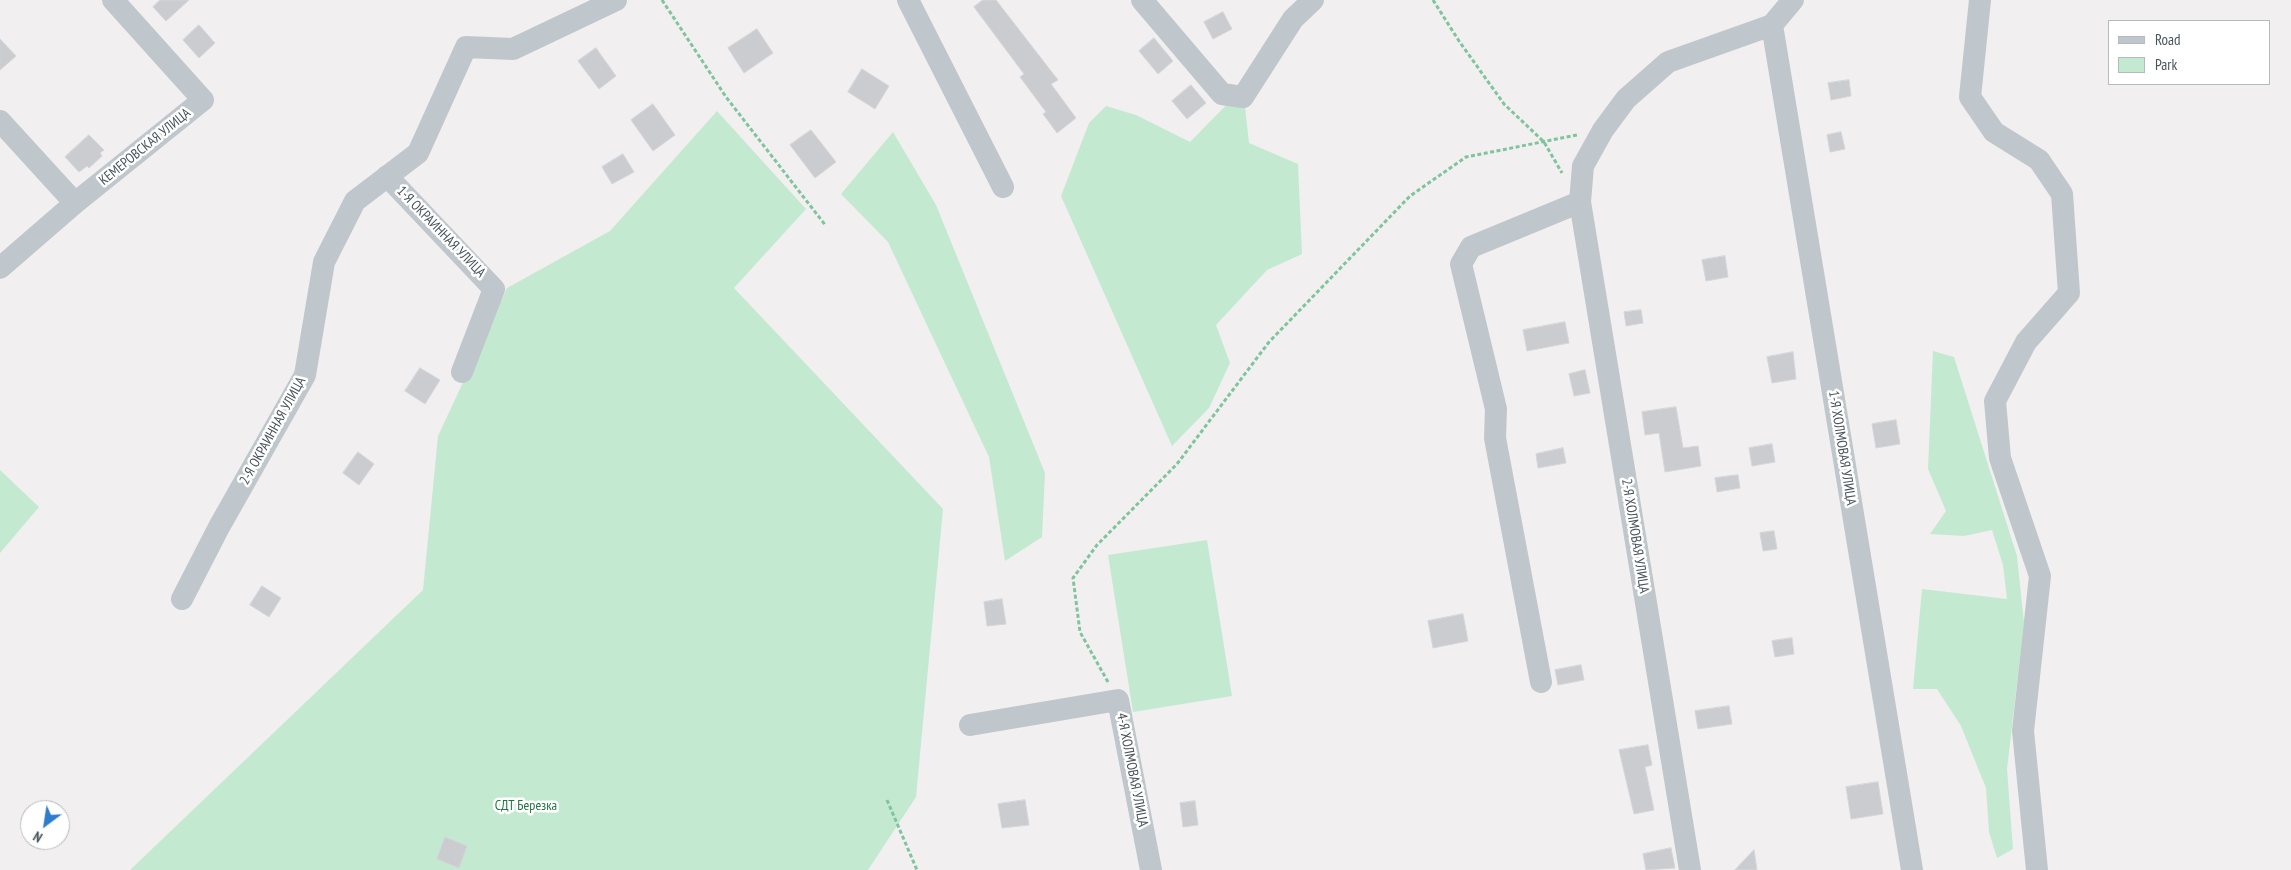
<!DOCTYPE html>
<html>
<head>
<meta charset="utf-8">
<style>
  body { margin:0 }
  #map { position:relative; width:2291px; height:870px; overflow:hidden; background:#f1eff0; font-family:"PT Sans Narrow",sans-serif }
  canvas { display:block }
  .legend { position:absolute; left:2108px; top:20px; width:162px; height:65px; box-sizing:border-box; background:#fff; border:1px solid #b6babd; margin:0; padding:6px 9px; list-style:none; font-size:15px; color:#49535a }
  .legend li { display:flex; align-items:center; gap:10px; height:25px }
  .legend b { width:25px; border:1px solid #b6babd }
  .north { position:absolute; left:20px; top:800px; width:50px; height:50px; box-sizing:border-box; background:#fff; border:1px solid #b6babd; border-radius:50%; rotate:211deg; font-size:14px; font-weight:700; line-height:20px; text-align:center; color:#49535a }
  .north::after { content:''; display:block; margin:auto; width:18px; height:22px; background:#2e7ccc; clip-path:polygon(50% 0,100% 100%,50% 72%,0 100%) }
</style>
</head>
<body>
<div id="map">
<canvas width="2291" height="870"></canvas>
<ul class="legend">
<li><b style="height:6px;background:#bfc7cc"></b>Road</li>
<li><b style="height:14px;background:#c3ead0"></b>Park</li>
</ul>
<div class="north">N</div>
</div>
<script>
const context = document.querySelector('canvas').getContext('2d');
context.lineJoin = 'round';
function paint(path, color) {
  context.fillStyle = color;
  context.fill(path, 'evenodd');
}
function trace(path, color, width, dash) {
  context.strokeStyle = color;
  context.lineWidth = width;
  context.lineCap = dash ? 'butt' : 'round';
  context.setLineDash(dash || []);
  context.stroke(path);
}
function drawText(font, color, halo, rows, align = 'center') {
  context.font = font + ' "PT Sans Narrow",sans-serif';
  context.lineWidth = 5;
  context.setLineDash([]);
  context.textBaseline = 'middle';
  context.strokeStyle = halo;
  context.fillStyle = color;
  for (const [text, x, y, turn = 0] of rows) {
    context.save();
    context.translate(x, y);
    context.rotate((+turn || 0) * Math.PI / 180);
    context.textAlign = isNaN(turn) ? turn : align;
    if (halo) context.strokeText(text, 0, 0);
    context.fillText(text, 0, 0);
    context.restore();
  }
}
const green = new Path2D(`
  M1243 88 1249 143 1298 164 1302 254 1267 270 1216 325 1230 363 1209 408 1172 446 1061 196 1089 123 1106 106 1136 115 1190 142Z
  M717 111 806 209 734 288 943 509 916 797 868 870H130L423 590 438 436 507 288 610 231Z
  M893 132 936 205 1045 473 1042 537 1005 561 989 457 888 242 841 194Z
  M1933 351 1954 357 2017 556 2024 623 2007 769 2013 849 1997 858 1989 832 1986 788 1961 726 1937 689H1913L1922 589 2007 599 2003 565 1992 530 1964 536 1930 534 1946 511 1928 469Z
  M0 470 39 507 0 553Z
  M1207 540 1232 696 1133 712 1108 555Z`);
const building = new Path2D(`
  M160 0H189L166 21 153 7Z
  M983 0H996L1058 80 1051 84 1076 118 1057 133 1043 114 1046 112 1020 77 1024 74 974 7Z
  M1223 12 1232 29 1213 39 1204 22Z
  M199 25 215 43 199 58 183 40Z
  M757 29 773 53 744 73 728 48Z
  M1154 38 1173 61 1158 74 1139 51Z
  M0 39 16 56 0 70Z
  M596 48 616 76 599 89 578 61Z
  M862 69 889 86 875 109 848 92Z
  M1849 80 1851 96 1831 100 1828 83Z
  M1191 85 1206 103 1187 119 1172 101Z
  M653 104 675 135 653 151 631 120Z
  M811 130 836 162 815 178 790 145Z
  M1841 132 1845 149 1830 152 1827 135Z
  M89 135 104 150 100 153 102 156 89 168 87 166 79 172 65 157Z
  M623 154 634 172 612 184 602 167Z
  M1725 256 1728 277 1706 281 1702 260Z
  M1641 310 1643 323 1626 326 1624 312Z
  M1565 322 1569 343 1527 351 1523 330Z
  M1793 352 1796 379 1772 383 1767 357Z
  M420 368 440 380 425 404 405 391Z
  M1585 370 1590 393 1574 396 1569 374Z
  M1676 407 1683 448 1698 446 1701 466 1665 472 1659 433 1645 435 1642 412Z
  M1896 420 1900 444 1876 448 1872 424Z
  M1772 444 1775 462 1752 466 1749 448Z
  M1563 448 1566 463 1538 468 1536 454Z
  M358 452 374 464 359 485 343 473Z
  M1738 475 1740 488 1717 492 1715 478Z
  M1774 531 1777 549 1763 551 1760 533Z
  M262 586 281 598 269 617 250 605Z
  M1002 599 1006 624 987 626 984 602Z
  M1463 614 1468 641 1433 648 1428 621Z
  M1792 638 1794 654 1775 657 1772 641Z
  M1581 665 1584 680 1558 685 1555 670Z
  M1729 706 1732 724 1698 729 1695 711Z
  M1648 745 1652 765 1645 767 1654 810 1634 814 1619 750Z
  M1878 782 1883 814 1851 819 1846 787Z
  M1025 800 1029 825 1002 828 998 804Z
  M1195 801 1198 825 1183 827 1180 803Z
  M445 837 467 846 459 868 437 859Z
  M1671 848 1675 868 1646 870 1643 854Z
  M1754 850 1757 870H1735Z`);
const path = new Path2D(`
  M662 0 726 97 826 226
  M1433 0 1459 41 1504 104 1544 142 1562 173
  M1108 682 1080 632 1073 578 1097 545 1177 464 1269 342 1410 196 1466 157 1577 135
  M887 800 917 870`);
const minor = new Path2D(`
  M908 0 1003 187
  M1142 0 1222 94 1243 97 1293 19 1313 0
  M1980 0 1970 97 1994 132 2039 160 2062 194 2069 293 2026 342 1995 401 2000 458 2040 576 2023 731 2037 870
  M1772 25 1912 870
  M0 121 75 203
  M387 176 494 289 462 372
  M1580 202 1690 870
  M0 268 75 203 203 100 113 0
  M182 599 219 527 305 375 324 262 355 201 418 153 466 47 513 49 616 0
  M1541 682 1495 438 1496 409 1461 264 1471 247 1580 202 1583 166 1603 130 1626 99 1668 62 1772 25 1793 0
  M970 725 1118 700 1151 870`);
const streetNames = [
  ["КЕМЕРОВСКАЯ УЛИЦА",145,147,-39],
  ["1-Я ОКРАИННАЯ УЛИЦА",441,232,46],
  ["2-Я ОКРАИННАЯ УЛИЦА",273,431,-61],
  ["1-Я ХОЛМОВАЯ УЛИЦА",1842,448,81],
  ["2-Я ХОЛМОВАЯ УЛИЦА",1635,536,81],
  ["4-Я ХОЛМОВАЯ УЛИЦА",1132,770,79]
];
const parkNames = [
  ["СДТ Березка",526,806]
];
paint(green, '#c3ead0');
paint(building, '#caccd0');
trace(building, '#d4d6da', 1);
trace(path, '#7fc49e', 3, [4, 2.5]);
trace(minor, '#bfc7cc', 22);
drawText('14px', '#49535a', '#fff', streetNames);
drawText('14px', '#227446', '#fff', parkNames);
</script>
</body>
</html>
